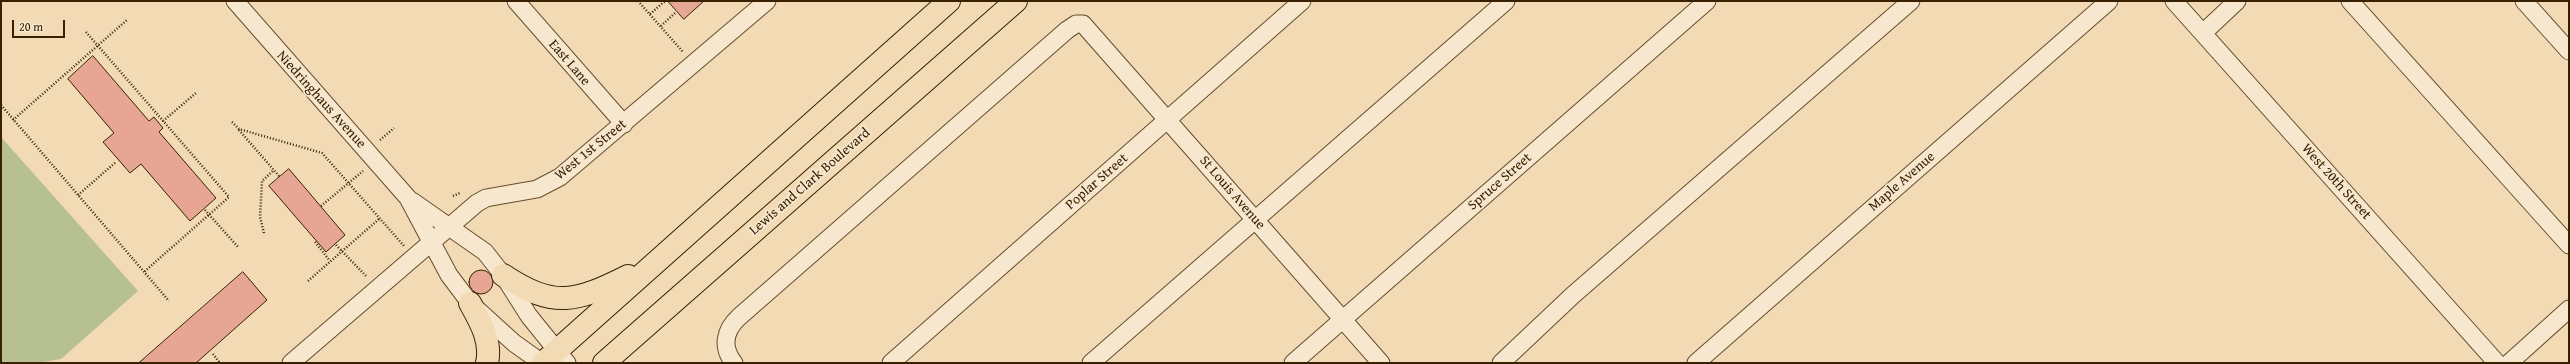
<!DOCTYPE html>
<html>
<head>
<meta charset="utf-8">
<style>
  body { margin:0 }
  #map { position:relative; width:2570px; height:364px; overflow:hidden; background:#f1dab4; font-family:"Gentium Book Plus",serif }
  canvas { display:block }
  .frame { position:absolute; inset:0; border:2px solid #382000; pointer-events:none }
  .scale { position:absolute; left:12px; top:20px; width:53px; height:18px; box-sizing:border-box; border:2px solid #382000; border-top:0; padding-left:5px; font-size:12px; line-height:14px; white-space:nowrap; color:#382000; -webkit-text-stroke:3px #f6e7ce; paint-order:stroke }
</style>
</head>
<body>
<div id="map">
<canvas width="2570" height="364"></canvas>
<div class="frame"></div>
<div class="scale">20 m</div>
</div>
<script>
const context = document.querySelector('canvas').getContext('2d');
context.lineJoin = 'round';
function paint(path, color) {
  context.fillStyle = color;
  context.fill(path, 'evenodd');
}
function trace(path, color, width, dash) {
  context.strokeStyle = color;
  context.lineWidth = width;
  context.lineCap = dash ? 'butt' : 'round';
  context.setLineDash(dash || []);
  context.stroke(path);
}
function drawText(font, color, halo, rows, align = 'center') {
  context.font = font + ' "Gentium Book Plus",serif';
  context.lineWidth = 3.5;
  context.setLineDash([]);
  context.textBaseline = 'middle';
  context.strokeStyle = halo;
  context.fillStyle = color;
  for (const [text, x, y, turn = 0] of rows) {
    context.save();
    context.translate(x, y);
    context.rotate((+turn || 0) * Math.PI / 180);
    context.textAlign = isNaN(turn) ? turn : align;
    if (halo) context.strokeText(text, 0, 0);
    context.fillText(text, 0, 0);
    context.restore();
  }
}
const green = new Path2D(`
  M1 137 138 291 61 359 37 363H1Z`);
const building = new Path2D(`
  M668 1H704L684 19Z
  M93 56 149 121 154 117 163 128 159 132 216 198 190 221 141 164 130 173 103 142 114 133 68 79Z
  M289 169 345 235 326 252 269 186Z
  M469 282a12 12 0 1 1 24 0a12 12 0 1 1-24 0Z
  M243 272 267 300 196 363H139Z`);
const path = new Path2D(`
  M638 1 683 52
  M650 14 665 1
  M661 26 675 13
  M86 32 229 197 144 272
  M1 105 169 301
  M13 120 128 19
  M163 121 196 93
  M232 122 239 129 322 153 404 246
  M239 130 279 176
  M380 140 394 128
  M78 195 116 162
  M453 196 460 193
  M321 206 363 171
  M205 210 238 247
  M264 233 260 217 262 181 274 170
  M315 242 330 261
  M336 245 367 277
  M308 281 379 219
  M213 354 220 363`);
const minor = new Path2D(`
  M235 1 408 198 449 275 470 303 514 343 542 363
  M516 1 624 124
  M2174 1 2497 363
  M2350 1 2569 245
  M2524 1 2569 51
  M2203 33 2237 1
  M412 201 485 252 503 275 529 316 567 363
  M291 363 477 203 486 198 537 189 560 177 767 1
  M734 363C721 347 725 330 739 317L1067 30 1076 24H1083L1381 363
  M891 363 1302 1
  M1091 363 1506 1
  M1293 363 1707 1
  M1501 363 1573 295 1911 1
  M1696 363 2109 1
  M2509 363 2569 309`);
const highway = new Path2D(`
  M503 275C554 309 576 302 628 276
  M470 303C480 321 492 341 487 363
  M543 363 949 1
  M604 363 1016 1`);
const streetNames = [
  ["East Lane",569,63,49],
  ["Niedringhaus Avenue",321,100,48],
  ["West 1st Street",591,150,-39],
  ["Lewis and Clark Boulevard",810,182,-41],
  ["Poplar Street",1097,182,-41],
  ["Spruce Street",1500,182,-41],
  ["Maple Avenue",1902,182,-41],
  ["West 20th Street",2336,182,48],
  ["St Louis Avenue",1232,193,49]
];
paint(green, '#b6c090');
paint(building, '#e7a694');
trace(building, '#382000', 1);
trace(minor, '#664e2d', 19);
trace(highway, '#382000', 24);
trace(path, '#382000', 2.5, [1, 2]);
trace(minor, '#f6e7ce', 17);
trace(highway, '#f1dab4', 22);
drawText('14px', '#382000', '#f6e7ce', streetNames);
</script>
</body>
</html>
